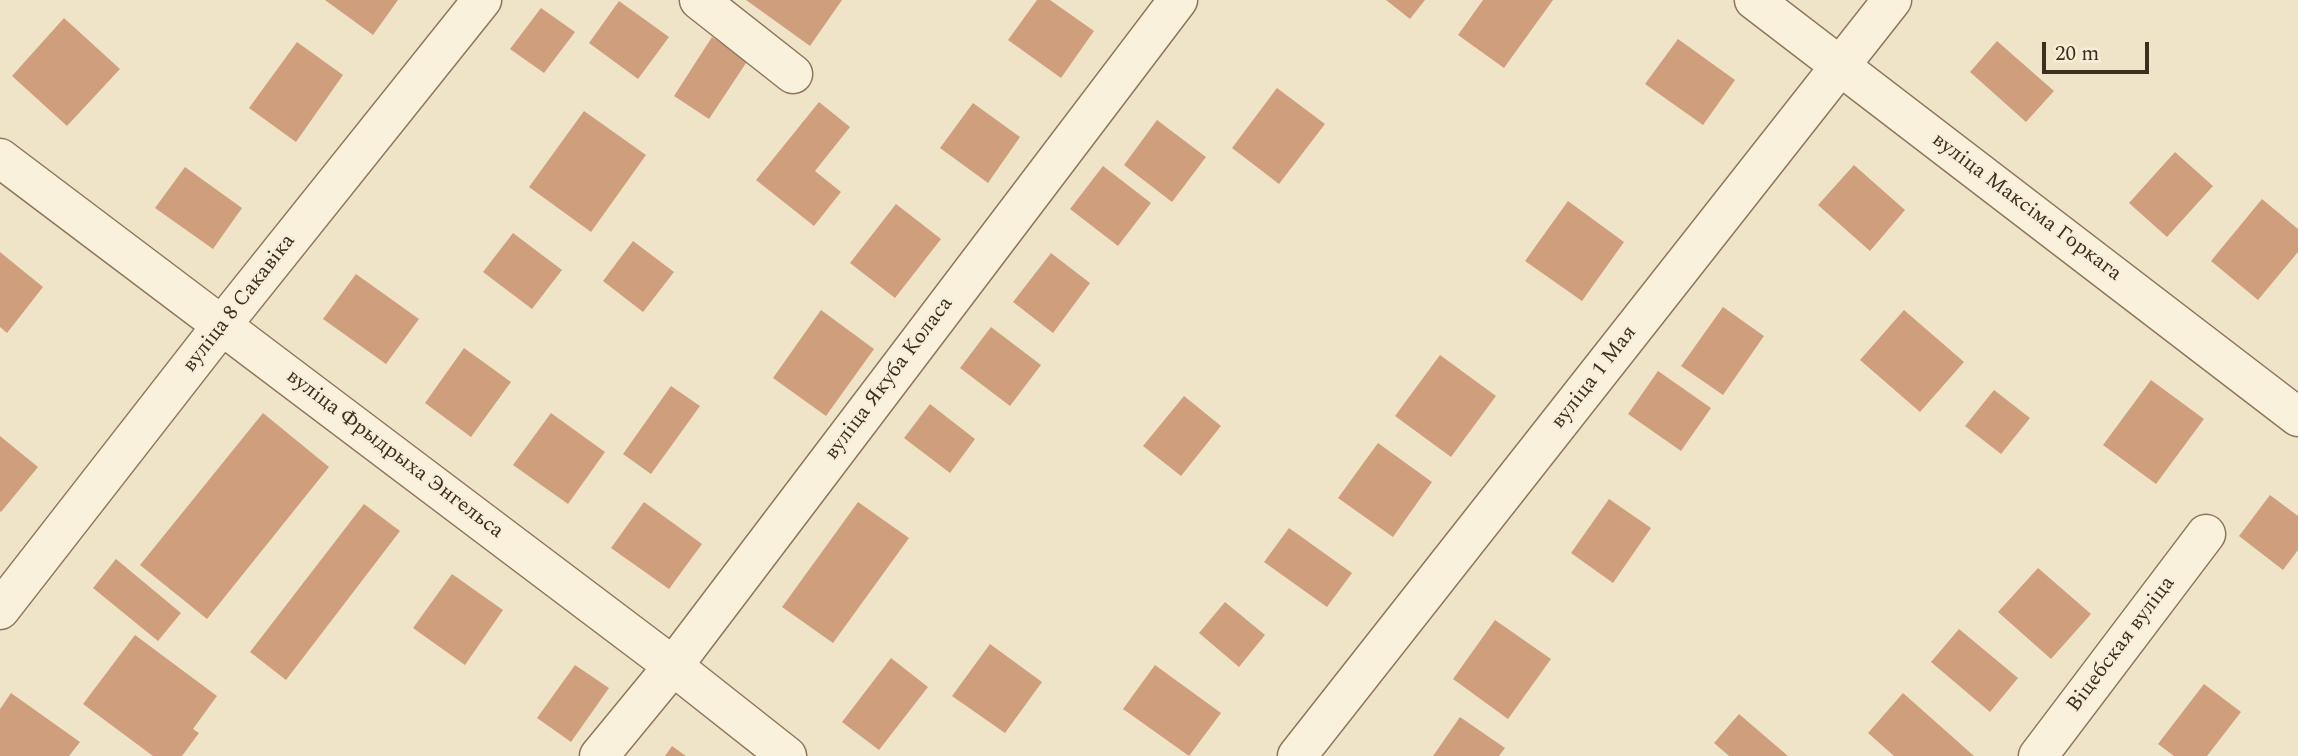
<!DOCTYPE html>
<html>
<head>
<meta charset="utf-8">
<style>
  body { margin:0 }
  #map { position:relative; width:2298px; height:756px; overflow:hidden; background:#f0e4c8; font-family:Spectral,serif }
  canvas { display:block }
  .scale { position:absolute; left:2042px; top:42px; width:107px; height:32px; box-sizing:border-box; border:4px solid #3d2e20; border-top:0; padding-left:9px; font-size:21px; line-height:24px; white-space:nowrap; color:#3d2e20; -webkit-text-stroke:5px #f7eed8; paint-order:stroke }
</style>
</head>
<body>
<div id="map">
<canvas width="2298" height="756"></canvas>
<div class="scale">20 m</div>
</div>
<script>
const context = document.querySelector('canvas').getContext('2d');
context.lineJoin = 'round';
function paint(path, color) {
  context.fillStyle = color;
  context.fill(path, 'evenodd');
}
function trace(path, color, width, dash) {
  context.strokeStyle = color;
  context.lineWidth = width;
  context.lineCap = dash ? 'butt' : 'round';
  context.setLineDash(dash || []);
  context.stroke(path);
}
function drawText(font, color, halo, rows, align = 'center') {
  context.font = font + ' Spectral,serif';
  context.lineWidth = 5;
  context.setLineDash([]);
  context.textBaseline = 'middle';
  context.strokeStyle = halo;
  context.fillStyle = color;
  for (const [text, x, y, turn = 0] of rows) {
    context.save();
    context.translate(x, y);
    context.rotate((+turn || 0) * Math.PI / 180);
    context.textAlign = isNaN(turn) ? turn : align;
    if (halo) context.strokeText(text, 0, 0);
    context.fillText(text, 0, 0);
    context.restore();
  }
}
const building = new Path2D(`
  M325 0H398L373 35Z
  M746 0H842L810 46Z
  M1037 0H1050L1094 31 1061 78 1008 40Z
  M1386 0H1425L1410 19Z
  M1483 0H1553L1504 68 1458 35Z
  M619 1 669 37 638 79 589 43Z
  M541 8 575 32 544 73 510 49Z
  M64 18 120 69 67 126 12 76Z
  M712 37 748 60 709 119 674 96Z
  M1678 39 1735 80 1703 125 1645 84Z
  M1997 41 2054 91 2026 122 1970 72Z
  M297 42 343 75 296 142 249 108Z
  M1277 88 1325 124 1279 184 1232 148Z
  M819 102 850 127 815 171 841 192 814 226 756 180Z
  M973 103 1020 137 988 183 940 148Z
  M584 111 646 155 591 232 529 187Z
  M1157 120 1206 157 1172 202 1124 165Z
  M2175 152 2213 186 2167 237 2129 203Z
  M1854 165 1905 210 1870 251 1818 205Z
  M1103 166 1151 203 1118 246 1070 209Z
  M185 167 242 208 213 249 155 208Z
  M2262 199 2298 229V252L2258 300 2211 261Z
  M1568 201 1624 242 1582 301 1525 261Z
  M896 204 941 239 895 298 850 263Z
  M513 233 562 270 532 309 483 272Z
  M633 241 674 272 643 312 603 281Z
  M0 252 43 287 7 333 0 327Z
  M1051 253 1090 283 1053 333 1013 302Z
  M356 274 419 319 386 364 323 319Z
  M1723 307 1764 336 1723 395 1681 366Z
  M821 310 874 349 826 416 773 378Z
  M1904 310 1964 362 1920 412 1860 360Z
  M991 327 1041 365 1010 406 960 368Z
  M464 348 511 382 471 437 425 403Z
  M1440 355 1496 396 1451 457 1395 416Z
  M1658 371 1711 408 1681 451 1628 414Z
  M2151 380 2204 419 2156 484 2103 445Z
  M671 386 700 406 651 474 623 454Z
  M1994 390 2030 418 2001 454 1965 426Z
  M1184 396 1221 426 1181 476 1143 446Z
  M930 404 975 439 950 473 904 438Z
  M263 413 329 467 207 619 140 565Z
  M551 413 605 452 568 504 513 465Z
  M0 436 38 467 1 512 0 511Z
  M1378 443 1432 482 1393 537 1338 498Z
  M2270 495 2298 516V550L2283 570 2239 536Z
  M1609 499 1651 528 1613 583 1571 553Z
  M644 502 702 544 669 589 611 548Z
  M858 502 909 538 833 643 782 607Z
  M364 504 400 531 286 680 250 652Z
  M1289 528 1352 573 1327 607 1264 562Z
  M116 559 181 613 158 641 93 588Z
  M2038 568 2091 614 2051 659 1998 612Z
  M452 574 503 610 465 665 413 628Z
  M1225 602 1265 635 1239 667 1199 633Z
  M1495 620 1551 659 1508 719 1453 679Z
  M1959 629 2018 678 1990 712 1931 662Z
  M135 635 217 696 193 729 199 733 182 756H153L83 704Z
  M990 644 1042 682 1005 733 952 696Z
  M891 658 928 687 879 750 842 722Z
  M575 665 609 688 571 742 537 718Z
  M1155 665 1221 713 1189 756 1123 709Z
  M2204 684 2241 712 2207 756H2174L2158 744Z
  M11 693 80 742 69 756H0V709Z
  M1903 693 1974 756H1894L1868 733Z
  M1739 714 1788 756H1729L1714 743Z
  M1460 717 1505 748 1499 756H1433Z
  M672 746 686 756H665Z`);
const minor = new Path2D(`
  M699 0 793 74
  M1754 0 2298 417
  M0 158 673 666 787 756
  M0 610 222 325 482 0
  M599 756 673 666 1178 0
  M1297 756 1892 0
  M2038 756 2206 534`);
const streetNames = [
  ["вуліца Максіма Горкага",2026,208,37],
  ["вуліца 8 Сакавіка",240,304,-52],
  ["вуліца 1 Мая",1595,378,-52],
  ["вуліца Якуба Коласа",890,379,-53],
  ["вуліца Фрыдрыха Энгельса",394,455,37],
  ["Віцебская вуліца",2122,645,-53]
];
paint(building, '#cf9f7d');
trace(minor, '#8d765c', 41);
trace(minor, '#faf1dc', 38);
drawText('21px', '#3d2e20', '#f7eed8', streetNames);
</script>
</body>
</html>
